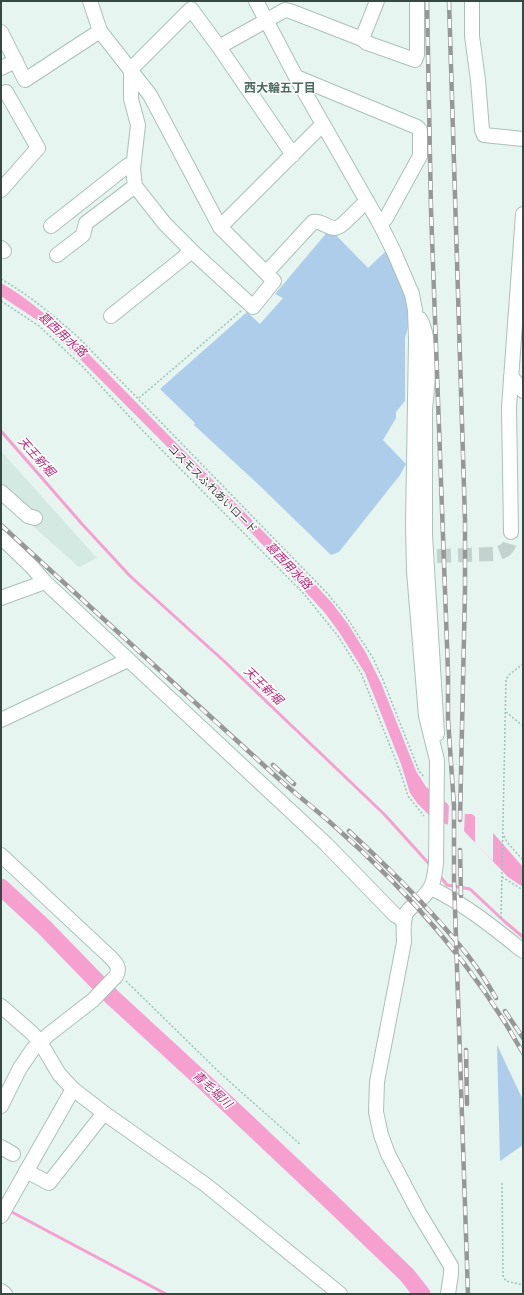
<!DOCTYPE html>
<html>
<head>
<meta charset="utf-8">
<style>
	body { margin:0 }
	#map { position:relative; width:524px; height:1295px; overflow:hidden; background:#e7f5f1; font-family:"Noto Sans",sans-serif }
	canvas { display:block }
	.frame { position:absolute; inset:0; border:2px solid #354842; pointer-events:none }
</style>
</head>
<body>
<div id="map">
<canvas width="524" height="1295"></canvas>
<div class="frame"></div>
</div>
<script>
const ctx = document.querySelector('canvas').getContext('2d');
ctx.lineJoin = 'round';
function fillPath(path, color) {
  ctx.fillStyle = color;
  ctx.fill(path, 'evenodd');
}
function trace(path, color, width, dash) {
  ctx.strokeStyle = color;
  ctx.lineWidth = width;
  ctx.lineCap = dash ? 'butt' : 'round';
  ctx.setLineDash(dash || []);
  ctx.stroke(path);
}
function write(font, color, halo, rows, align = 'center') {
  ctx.font = font + ' "Noto Sans","Noto Sans JP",sans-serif';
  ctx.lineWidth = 3;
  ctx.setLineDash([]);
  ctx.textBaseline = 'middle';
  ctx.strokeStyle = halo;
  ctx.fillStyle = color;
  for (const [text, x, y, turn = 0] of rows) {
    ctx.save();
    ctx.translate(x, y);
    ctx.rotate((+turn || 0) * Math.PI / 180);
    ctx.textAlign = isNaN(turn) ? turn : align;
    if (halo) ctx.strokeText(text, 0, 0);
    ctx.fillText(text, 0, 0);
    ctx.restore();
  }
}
fillPath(new Path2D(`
	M 1,451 L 97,558 L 79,567 L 1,498 Z`), '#d5e9e3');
fillPath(new Path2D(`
	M 329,230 L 333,232 L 368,268 L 387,250 L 408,297 L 409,323 L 405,338 L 405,401 L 396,412 L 396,418 L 383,440 L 406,464 L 400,475 L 339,552 L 331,555 L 259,485 L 194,425 L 195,423 L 160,389 L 247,312 L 260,324 L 283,298 L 275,294 Z
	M 497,1045 L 523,1100 L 523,1145 L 500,1161 Z`), '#adcdeb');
fillPath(new Path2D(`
	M 1,283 C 26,297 47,316 69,334 L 310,579 L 332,603 L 348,624 L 366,653 L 381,683 L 416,771 L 426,787 L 448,804 L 449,807 L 466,814 L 472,814 L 495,835 L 523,867 L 523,887 L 508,877 L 461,828 L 442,823 L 429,815 L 417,803 L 410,793 L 401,764 L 365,673 L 339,632 L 325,613 L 238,518 L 66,345 L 40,322 L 1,296 Z`), '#f5a0cf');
fillPath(new Path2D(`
	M 449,804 L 465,811 L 464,833 L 460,830 L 448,826 Z
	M 475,815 L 493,831 L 493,861 L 475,843 Z`), '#e7f5f1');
trace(new Path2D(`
	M 1,431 L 82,524 L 130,576 L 225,662 L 384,814 L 431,866
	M 439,875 L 447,885 L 470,889 L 504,921 L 523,937
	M 8,1210 L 166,1294`), '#f5a0cf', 3);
trace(new Path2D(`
	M 1,887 L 44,927 L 112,997 L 201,1079 L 326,1197 L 407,1275 L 422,1294`), '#f5a0cf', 17);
trace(new Path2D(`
	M 437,556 L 496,554 C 510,550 510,545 511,532`), '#c3d2ce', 14, [14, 7]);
const minor = new Path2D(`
	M 90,1 L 100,31 L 150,95 L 220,227 L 274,281 L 253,307 L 195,254 L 165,224 L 135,186 L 133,169 L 138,125 L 131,99 L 131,69 L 191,9 L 219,47 L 293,155
	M 256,1 L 296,77 L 380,224 L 394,252 L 412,294 L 415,310 L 416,340 L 413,526 L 414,571 L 426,716 L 437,760 L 436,863 C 434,882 433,888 419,901 C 415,904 410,908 407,912 C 402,920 404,933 404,942 L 377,1082 L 376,1112 L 381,1135 L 388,1154 L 419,1213 L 451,1266 L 451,1274 L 448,1294
	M 472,1 L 472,36 L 478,80 L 482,130 L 484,135 L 523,139
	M 1,32 L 25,80 L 100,31
	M 362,39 L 367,43 L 415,60 L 417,55 L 417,1
	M 219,47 L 285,10 L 290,11 L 362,39 L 377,1
	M 1,68 L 16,61
	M 296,77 L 417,127 L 420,130 L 420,156 L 386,218 L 380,224
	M 1,190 L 38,148 L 6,92
	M 51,226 L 127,166 L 133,163
	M 220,227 L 323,124
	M 1,248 L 4,251
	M 57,255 L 83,235 L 86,223 L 135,186
	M 266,273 L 313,222 C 321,220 327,228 335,228 C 342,228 360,206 367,201
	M 111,316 L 192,251
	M 420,319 C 432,340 428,384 425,409 L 425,535 L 437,734
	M 511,376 L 523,391
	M 1,492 L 28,516 L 35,518
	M 511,532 L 509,407 L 523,214
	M 1,537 L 32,567 L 45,582
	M 1,598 L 45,582 L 326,844 L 395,915 L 404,921
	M 1,720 L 128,660
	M 1,855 L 109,956 C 115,962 121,967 116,976 L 93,1000 L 48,1035 L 33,1049 L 20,1068 L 1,1106
	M 431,888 C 465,904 494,928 523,951
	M 1,1006 L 32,1033 L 40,1042 L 59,1074 L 73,1089 L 104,1113 L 206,1185 L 340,1294
	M 1,1147 L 13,1154
	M 26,1171 L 49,1183 L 104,1113
	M 1,1216 L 73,1089
	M 1,1291 L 5,1294`);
trace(minor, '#a9c1b9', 16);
trace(new Path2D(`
	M 1,279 C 29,295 53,315 78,337 L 327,593 L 345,615 L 373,658 L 383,680 L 419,771 L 424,777
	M 1,301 L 39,326 L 82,366 L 142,430 L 304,594 L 338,636 L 361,673 L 400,771 L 408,796 L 424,816
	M 139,398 L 241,311
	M 506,712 L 523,726
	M 504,836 L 507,842 L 523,860
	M 502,877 L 523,890
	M 501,918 L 506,679 L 510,674 L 523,664
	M 126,981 L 221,1074 L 301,1145
	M 502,1183 L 503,1276 L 506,1281 L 523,1285`), '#99c3b6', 1.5, [2, 2]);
trace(minor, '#fff', 14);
const rail = new Path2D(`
	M 427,1 L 431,210 L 448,672 L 448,719 L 454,806 L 454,879 L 468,1294
	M 449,1 L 465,520 L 465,590 L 460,820
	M 1,525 C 94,610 187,696 280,780 C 297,795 315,809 332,824 C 407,890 474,965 523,1053
	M 273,765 L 294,784
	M 349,831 C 391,870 433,911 469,957 C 479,970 488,984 496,998
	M 460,850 L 461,896
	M 505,1011 L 523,1038
	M 466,1050 L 467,1104`);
trace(rail, '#979797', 4.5);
trace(rail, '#fff', 3, [9]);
write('11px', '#354842', '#fff', [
	["コスモスふれあいロード",212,489,45]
]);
write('bold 12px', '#4c6c60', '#fff', [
	["西大輪五丁目",280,89]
]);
write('italic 12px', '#bb2778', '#fff', [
	["葛西用水路",62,335,42],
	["天王新堀",36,457,48],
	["葛西用水路",288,566,46],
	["天王新堀",263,686,44],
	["青毛堀川",212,1090,43]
]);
</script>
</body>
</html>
